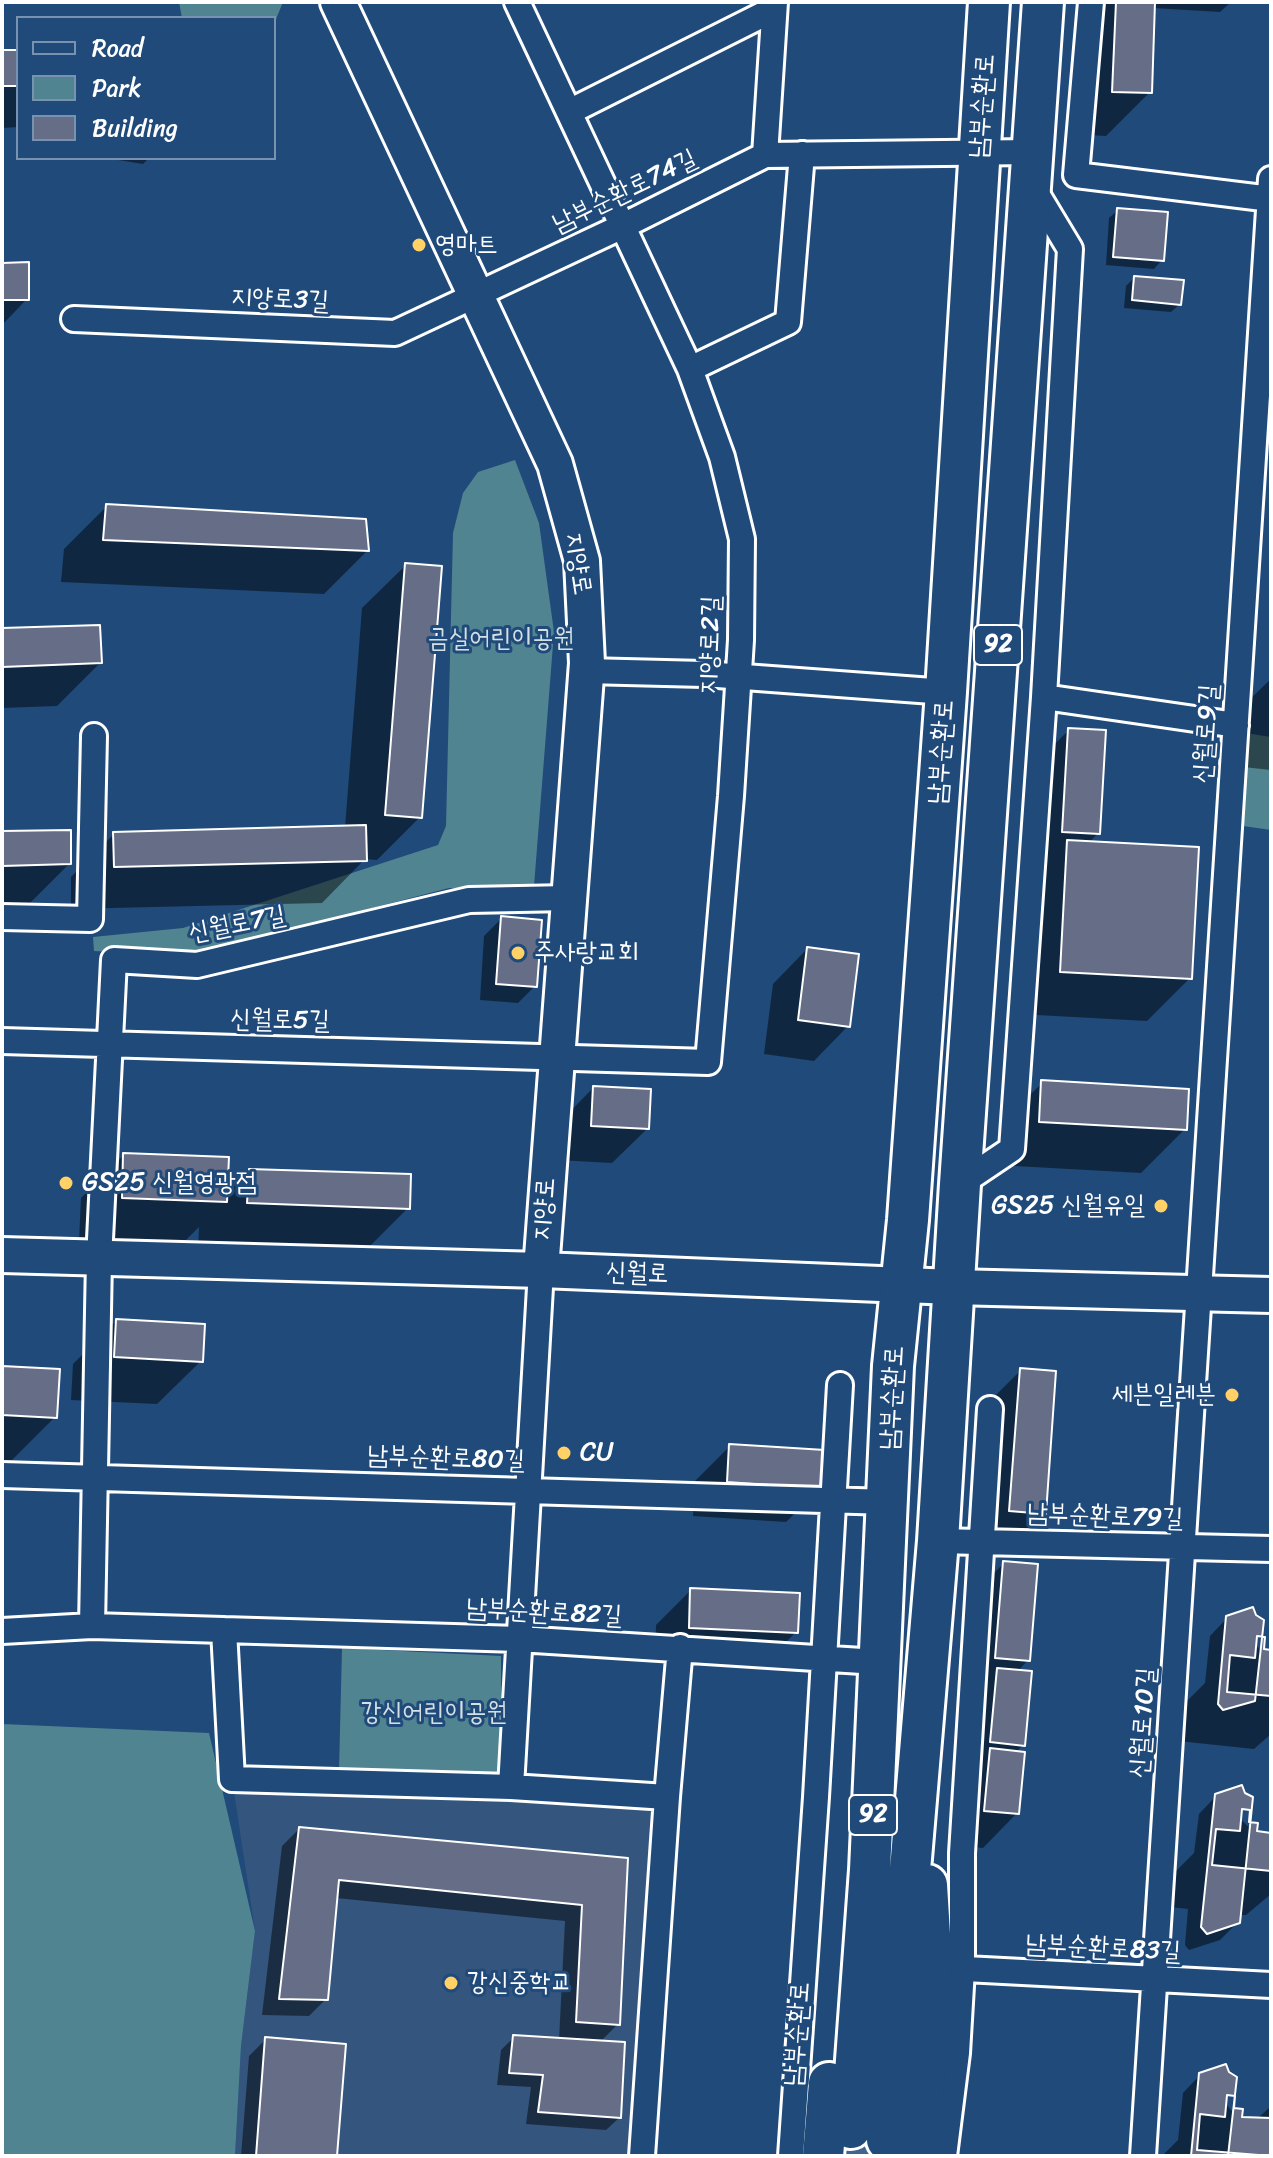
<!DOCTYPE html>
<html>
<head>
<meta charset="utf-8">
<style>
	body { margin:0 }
	#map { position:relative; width:1273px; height:2158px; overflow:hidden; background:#1f4a7a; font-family:Sriracha,sans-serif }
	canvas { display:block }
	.frame { position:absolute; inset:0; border:4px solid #fff; pointer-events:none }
	.legend { position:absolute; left:16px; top:16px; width:260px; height:144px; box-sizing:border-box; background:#1f4a7a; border:2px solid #7992af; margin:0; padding:10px 14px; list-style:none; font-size:24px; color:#fff }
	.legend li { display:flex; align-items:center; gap:16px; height:40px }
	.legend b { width:40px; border:2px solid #7992af }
</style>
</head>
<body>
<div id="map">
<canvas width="1273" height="2158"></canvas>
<div class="frame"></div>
<ul class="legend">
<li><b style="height:10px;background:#1f4a7a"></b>Road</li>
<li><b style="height:22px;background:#518491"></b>Park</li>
<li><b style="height:22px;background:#656e86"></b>Building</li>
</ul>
</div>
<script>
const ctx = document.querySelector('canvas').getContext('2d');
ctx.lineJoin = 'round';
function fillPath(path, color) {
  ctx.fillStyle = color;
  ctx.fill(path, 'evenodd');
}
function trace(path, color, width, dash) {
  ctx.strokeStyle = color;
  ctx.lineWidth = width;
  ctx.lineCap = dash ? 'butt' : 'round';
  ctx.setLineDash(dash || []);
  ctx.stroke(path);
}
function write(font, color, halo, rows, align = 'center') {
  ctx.font = font + ' Sriracha,"Poor Story",sans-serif';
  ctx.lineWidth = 6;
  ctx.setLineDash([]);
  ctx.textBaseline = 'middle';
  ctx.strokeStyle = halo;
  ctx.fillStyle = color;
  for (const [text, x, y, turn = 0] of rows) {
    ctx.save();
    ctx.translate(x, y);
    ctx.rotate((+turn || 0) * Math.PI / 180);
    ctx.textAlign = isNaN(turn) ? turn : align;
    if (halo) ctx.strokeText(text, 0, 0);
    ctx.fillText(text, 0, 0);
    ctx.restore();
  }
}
fillPath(new Path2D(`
	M 232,1779 L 667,1797 L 642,2156 L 235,2156 L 241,2046 L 255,1931 Z`), '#34557e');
fillPath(new Path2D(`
	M 179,2 L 283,2 L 274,24 L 274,18 L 182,18 Z
	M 515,460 L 539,523 L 554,632 L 534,886 L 521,892 L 449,888 L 188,956 L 94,951 L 93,937 L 183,928 L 438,845 L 446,826 L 453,533 L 463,493 L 478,472 Z
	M 1239,732 L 1271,737 L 1271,830 L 1229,824 Z
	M 342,1648 L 501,1656 L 501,1775 L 339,1771 Z
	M 2,1724 L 209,1733 L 255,1931 L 241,2046 L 235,2156 L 2,2156 Z`), '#518491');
fillPath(new Path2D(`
	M 1076,2 L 1231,2 L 1220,12 L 1153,8 L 1150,92 L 1106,136 L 1070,134 Z
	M 2,52 L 18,52 L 18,127 L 2,128 Z
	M 106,158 L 149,158 L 143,164 Z
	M 1118,210 L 1162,260 L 1154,269 L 1106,265 L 1109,218 Z
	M 2,265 L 27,299 L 2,325 Z
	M 1134,278 L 1180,304 L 1171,312 L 1124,308 L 1126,286 Z
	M 107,506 L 367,551 L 324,594 L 61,582 L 64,549 Z
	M 406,565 L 420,817 L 377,860 L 365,859 L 322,903 L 71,909 L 71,877 L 114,834 L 345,828 L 362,608 Z
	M 2,630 L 100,663 L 57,706 L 2,708 Z
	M 1271,679 L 1271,770 L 1243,767 L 1250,699 Z
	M 1069,730 L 1098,833 L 1088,844 L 1190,978 L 1147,1021 L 1018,1014 L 1020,874 L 1025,773 Z
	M 2,833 L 69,864 L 26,907 L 2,907 Z
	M 502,918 L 535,986 L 518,1003 L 480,1000 L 484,936 Z
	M 807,949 L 848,1026 L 814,1061 L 764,1054 L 773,984 Z
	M 1042,1083 L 1185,1129 L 1141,1173 L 997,1165 L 999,1126 Z
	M 593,1088 L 647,1129 L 612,1163 L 557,1160 L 559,1123 Z
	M 124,1155 L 225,1195 L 249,1171 L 408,1208 L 358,1258 L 198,1253 L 199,1227 L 182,1244 L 79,1240 L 81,1198 Z
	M 116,1321 L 201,1361 L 157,1404 L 71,1400 L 73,1364 Z
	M 2,1368 L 55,1417 L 12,1460 L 2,1460 Z
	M 1021,1370 L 1044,1513 L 1009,1548 L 976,1545 L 986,1405 Z
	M 730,1446 L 821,1488 L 786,1522 L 693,1516 L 695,1481 Z
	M 1004,1563 L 1028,1660 L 1017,1672 L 1023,1745 L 1015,1753 L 1017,1813 L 983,1848 L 950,1845 L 969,1598 Z
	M 691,1590 L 796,1632 L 761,1667 L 655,1662 L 656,1625 Z
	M 1227,1618 L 1271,1660 L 1271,1734 L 1254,1749 L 1178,1741 L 1181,1707 L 1205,1683 L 1210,1636 Z
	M 1216,1796 L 1255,1833 L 1271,1835 L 1271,1894 L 1246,1915 L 1239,1915 L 1238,1922 L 1220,1940 L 1189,1950 L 1185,1945 L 1188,1909 L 1170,1907 L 1173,1874 L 1194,1853 L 1199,1814 Z
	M 299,1829 L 625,1859 L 618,2024 L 600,2042 L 619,2118 L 606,2130 L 526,2124 L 531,2087 L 497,2085 L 501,2050 L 514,2037 L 559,2040 L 565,1921 L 336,1898 L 326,1999 L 309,2016 L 262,2015 L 282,1846 Z
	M 266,2039 L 335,2156 L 241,2156 L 249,2056 Z
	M 1200,2075 L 1239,2119 L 1256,2120 L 1271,2106 L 1271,2156 L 1162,2156 L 1178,2140 L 1183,2093 Z`), '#0007');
const building = new Path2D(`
	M 1116,2 L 1155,2 L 1152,93 L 1112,92 Z
	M 2,50 L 18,50 L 18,86 L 2,86 Z
	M 1117,208 L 1168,212 L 1164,261 L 1113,257 Z
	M 29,262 L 29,300 L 2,300 L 2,263 Z
	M 1134,276 L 1184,280 L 1181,305 L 1132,300 Z
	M 106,504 L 366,519 L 369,551 L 103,540 Z
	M 405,563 L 442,566 L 422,818 L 385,815 Z
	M 100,625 L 102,663 L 2,667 L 2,628 Z
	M 1068,728 L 1106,730 L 1100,834 L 1062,832 Z
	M 366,825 L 367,861 L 114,867 L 113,832 Z
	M 71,830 L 71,864 L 2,866 L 2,831 Z
	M 1067,840 L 1199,847 L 1192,979 L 1060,972 Z
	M 501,916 L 542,920 L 537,987 L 496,984 Z
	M 807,947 L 859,954 L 850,1027 L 798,1020 Z
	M 1041,1080 L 1189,1089 L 1187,1130 L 1039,1122 Z
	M 593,1086 L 651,1089 L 649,1129 L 591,1126 Z
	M 123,1153 L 229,1157 L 227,1202 L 122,1198 Z
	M 249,1169 L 411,1174 L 410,1209 L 247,1203 Z
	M 116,1319 L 205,1324 L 203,1362 L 114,1357 Z
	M 2,1366 L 60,1369 L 57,1418 L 2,1415 Z
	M 1020,1368 L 1056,1371 L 1046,1514 L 1009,1511 Z
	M 729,1444 L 825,1450 L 823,1489 L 727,1482 Z
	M 1003,1561 L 1038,1564 L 1030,1661 L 995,1658 Z
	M 690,1588 L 800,1593 L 798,1633 L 689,1628 Z
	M 1253,1607 L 1256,1615 L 1264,1620 L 1255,1701 L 1223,1710 L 1218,1704 L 1226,1616 Z
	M 1257,1636 L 1265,1637 L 1264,1649 L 1271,1650 L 1271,1696 L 1227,1692 L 1230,1655 L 1255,1658 Z
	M 997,1668 L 1032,1671 L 1025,1746 L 990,1742 Z
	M 990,1748 L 1025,1752 L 1019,1814 L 984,1811 Z
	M 1242,1785 L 1245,1793 L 1253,1797 L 1240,1923 L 1207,1934 L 1201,1927 L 1215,1794 Z
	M 1242,1809 L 1250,1810 L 1249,1822 L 1258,1823 L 1257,1831 L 1271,1833 L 1271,1871 L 1212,1865 L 1216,1829 L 1240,1831 Z
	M 299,1827 L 628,1858 L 620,2025 L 576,2022 L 582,1905 L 339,1880 L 328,2000 L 279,1999 Z
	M 513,2035 L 625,2042 L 621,2118 L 538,2112 L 543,2075 L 509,2073 Z
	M 265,2037 L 346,2044 L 337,2156 L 256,2156 Z
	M 1226,2064 L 1229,2072 L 1237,2077 L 1228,2156 L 1191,2156 L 1199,2073 Z
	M 1227,2095 L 1235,2096 L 1234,2108 L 1243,2109 L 1242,2117 L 1271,2118 L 1271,2156 L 1197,2150 L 1200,2114 L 1225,2117 Z`);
fillPath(building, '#656e86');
trace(building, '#fff', 2);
trace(new Path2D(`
	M 849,2156 L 851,2128`), '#41658e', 40, [40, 20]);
const street = new Path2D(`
	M 1091,2 L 1076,175 L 1271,199
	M 569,112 L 774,9
	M 765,155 L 775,2
	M 74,319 L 395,333 L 623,226 L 765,155 L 1033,152
	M 690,369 L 788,322 L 802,154
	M 586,671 L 704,674 L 946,692
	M 1044,697 L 1236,725
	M 2,917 L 90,919 L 94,736
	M 2,1041 L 708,1062 L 731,796 L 741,640 L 742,539 L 722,457 L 690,369 L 517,2
	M 960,1184 L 1012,1149 L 1044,697 L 1070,249 L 1032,186
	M 2,1475 L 889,1502
	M 938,1541 L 1271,1549
	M 92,1626 L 99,1259 L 114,960 L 197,965 L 469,900 L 569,898
	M 224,1630 L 232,1779 L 511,1787 L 667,1797
	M 2,1631 L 92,1626 L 519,1639 L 862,1661
	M 511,1787 L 541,1270
	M 946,1968 L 1271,1985
	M 642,2156 L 667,1797 L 680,1647
	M 791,2156 L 816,1797 L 840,1385
	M 944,2156 L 957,2053 L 962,1969 L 962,1853 L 990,1409
	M 1143,2156 L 1271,179`);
const secondary = new Path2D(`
	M 338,2 L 555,464 L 582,561 L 587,663 L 541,1270
	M 2,1255 L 541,1270 L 953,1287 L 1271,1295`);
const primary = new Path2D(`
	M 851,2128 L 870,1870 L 893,1366 L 908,1220 L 946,692 L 989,2
	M 887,2140 L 938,1541 L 960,1184 L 1043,2
	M 823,2156 L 829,2083
	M 919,2156 L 932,1967 L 927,1885`);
trace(street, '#fff', 30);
trace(secondary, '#fff', 40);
trace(primary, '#fff', 46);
trace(street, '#1f4a7a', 24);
trace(secondary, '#1f4a7a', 34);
trace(primary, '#1f4a7a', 40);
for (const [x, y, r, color] of [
	[419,245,8,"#ffd166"],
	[518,953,8,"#ffd166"],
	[66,1183,8,"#ffd166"],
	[1161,1206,8,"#ffd166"],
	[1232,1395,8,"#ffd166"],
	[564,1453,8,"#ffd166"],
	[451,1983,8,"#ffd166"]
]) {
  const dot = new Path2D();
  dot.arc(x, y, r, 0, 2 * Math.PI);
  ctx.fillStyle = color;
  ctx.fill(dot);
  trace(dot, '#1f4a7a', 3);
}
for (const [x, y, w] of [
	[998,645,48],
	[873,1815,48]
]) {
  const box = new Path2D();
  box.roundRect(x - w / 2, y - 20, w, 40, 6);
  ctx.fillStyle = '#1f4a7a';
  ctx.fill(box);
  trace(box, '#fff', 2);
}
write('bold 24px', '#fff', null, [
	["92",998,645],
	["92",873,1815]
]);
write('26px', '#fff', '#1f4a7a', [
	["남부순환로",983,106,-86],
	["남부순환로74길",625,192,-26],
	["지양로3길",280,300,3],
	["지양로",577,564,81],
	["지양로2길",711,645,-88],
	["신월로9길",1207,734,-86],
	["남부순환로",942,752,-86],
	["신월로7길",237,925,-11],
	["신월로5길",280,1021,1],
	["지양로",545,1209,-86],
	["신월로",637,1274,2],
	["남부순환로",893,1398,-87],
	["남부순환로80길",446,1459,2],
	["남부순환로79길",1105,1517,2],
	["남부순환로82길",544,1613,3],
	["신월로10길",1144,1723,-86],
	["남부순환로83길",1103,1949,3],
	["남부순환로",798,2034,-86]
]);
write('26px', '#fff', '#1f4a7a', [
	["영마트",435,245],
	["주사랑교회",534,953],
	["GS25 신월영광점",82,1183],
	["GS25 신월유일",1145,1206,"right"],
	["세븐일레븐",1216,1395,"right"],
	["CU",580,1453],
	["강신중학교",467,1983]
], 'left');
write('26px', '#d4e0e4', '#1f4a7a', [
	["금실어린이공원",501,639],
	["강신어린이공원",434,1713]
]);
</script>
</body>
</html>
